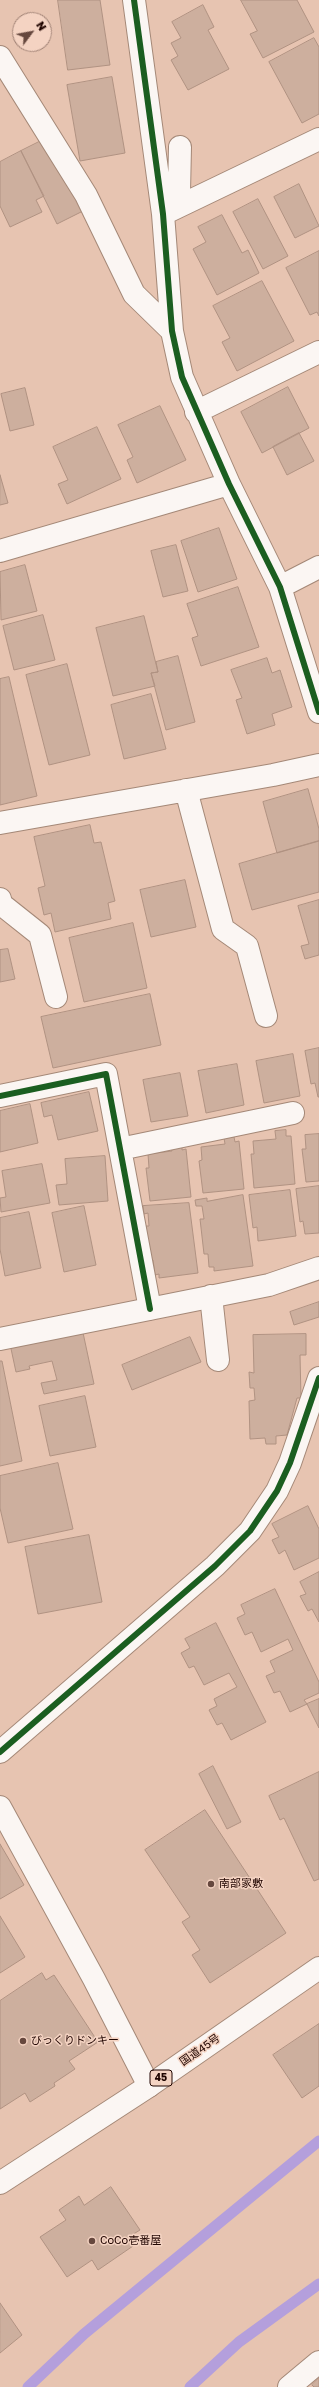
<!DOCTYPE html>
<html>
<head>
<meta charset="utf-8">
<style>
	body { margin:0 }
	#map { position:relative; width:319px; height:2387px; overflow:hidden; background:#e7c4b1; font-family:"Golos Text",sans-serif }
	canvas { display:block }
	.north { position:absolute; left:12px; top:12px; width:40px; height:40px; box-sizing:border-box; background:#f4d3c2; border:1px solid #9f8174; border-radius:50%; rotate:58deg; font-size:11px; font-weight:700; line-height:16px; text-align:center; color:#200500 }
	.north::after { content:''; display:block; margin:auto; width:14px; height:18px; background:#66483e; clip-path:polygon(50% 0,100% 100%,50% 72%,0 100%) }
</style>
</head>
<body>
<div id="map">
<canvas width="319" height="2387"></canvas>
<div class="north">N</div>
</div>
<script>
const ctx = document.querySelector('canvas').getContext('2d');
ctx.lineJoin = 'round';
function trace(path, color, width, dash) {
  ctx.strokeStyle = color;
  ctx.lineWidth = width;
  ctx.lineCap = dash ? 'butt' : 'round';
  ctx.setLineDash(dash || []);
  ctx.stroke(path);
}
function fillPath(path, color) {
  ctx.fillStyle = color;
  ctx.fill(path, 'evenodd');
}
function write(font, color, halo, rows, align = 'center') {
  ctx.font = font + ' "Golos Text","Noto Sans JP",sans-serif';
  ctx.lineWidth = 3;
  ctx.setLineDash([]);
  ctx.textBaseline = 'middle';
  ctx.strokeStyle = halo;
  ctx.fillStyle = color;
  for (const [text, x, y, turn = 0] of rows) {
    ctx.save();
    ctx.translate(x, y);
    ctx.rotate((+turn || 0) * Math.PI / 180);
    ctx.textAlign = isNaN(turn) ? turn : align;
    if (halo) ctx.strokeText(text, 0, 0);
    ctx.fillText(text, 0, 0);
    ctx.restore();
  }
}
trace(new Path2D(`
	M 28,2387 L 84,2334 L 319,2141
	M 190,2387 L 239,2342 L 319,2284`), '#b49fdc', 11);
const building = new Path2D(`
	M 58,0 L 100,0 L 110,65 L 68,70 Z
	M 241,0 L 297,0 L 314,32 L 263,58 L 250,34 L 257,31 Z
	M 203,5 L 214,27 L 208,30 L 229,69 L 188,90 L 171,60 L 178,56 L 171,43 L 181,38 L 172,22 Z
	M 314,38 L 319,47 L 319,114 L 302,123 L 269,62 Z
	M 112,77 L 125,153 L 80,161 L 67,85 Z
	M 47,138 L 87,209 L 57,224 L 21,151 Z
	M 21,151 L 44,196 L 36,200 L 42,212 L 10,227 L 0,206 L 0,162 Z
	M 299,184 L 319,226 L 295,238 L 274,197 Z
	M 258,199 L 288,256 L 263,269 L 233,212 Z
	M 222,215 L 242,253 L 248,250 L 259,273 L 217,295 L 193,249 L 206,242 L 198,227 Z
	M 319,251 L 319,316 L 317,312 L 310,315 L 286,268 Z
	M 262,281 L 294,341 L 237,371 L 222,342 L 230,338 L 213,306 Z
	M 288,387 L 309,428 L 262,453 L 241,412 Z
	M 25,388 L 34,425 L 10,431 L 1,394 Z
	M 160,406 L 186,460 L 137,483 L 127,460 L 133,457 L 118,425 Z
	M 97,427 L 121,479 L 67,504 L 58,484 L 68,480 L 53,447 Z
	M 299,433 L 314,461 L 287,475 L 273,447 Z
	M 0,475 L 8,503 L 0,505 Z
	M 219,528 L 237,579 L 198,592 L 181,541 Z
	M 176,545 L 188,591 L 163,597 L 151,551 Z
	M 25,565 L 37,611 L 1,620 L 0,572 Z
	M 238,587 L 259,647 L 201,666 L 192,638 L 198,636 L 187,604 Z
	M 43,615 L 55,660 L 14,670 L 3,626 Z
	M 144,616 L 158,672 L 151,673 L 155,686 L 113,696 L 96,628 Z
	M 178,656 L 195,722 L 166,730 L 151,673 L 158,672 L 156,662 Z
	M 267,658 L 272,673 L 280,670 L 292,707 L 272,714 L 275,725 L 247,734 L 236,700 L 242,698 L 231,670 Z
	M 67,664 L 90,755 L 49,765 L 26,675 Z
	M 9,677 L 37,796 L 0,805 L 0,679 Z
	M 151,694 L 166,749 L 124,759 L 111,705 Z
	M 308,789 L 319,829 L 319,841 L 277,853 L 263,802 Z
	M 90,825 L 94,843 L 101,842 L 115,901 L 108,903 L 111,919 L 55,932 L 51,913 L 44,915 L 38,888 L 45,886 L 34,837 Z
	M 319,841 L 319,892 L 252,910 L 239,864 Z
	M 185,880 L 196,927 L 151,937 L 140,890 Z
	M 319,900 L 319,955 L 305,959 L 301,946 L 309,944 L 298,906 Z
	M 133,923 L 147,988 L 84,1002 L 69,938 Z
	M 8,949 L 15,979 L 0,982 L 0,950 Z
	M 150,994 L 161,1045 L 53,1068 L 41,1017 Z
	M 319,1048 L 319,1097 L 318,1097 L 315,1083 L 311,1084 L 305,1051 Z
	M 293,1054 L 300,1096 L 264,1103 L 256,1061 Z
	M 237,1064 L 244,1105 L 206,1113 L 198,1071 Z
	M 180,1073 L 188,1116 L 151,1122 L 143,1080 Z
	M 89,1092 L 98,1131 L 58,1140 L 52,1115 L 44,1117 L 41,1103 Z
	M 30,1104 L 38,1143 L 0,1152 L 0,1111 Z
	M 286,1130 L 286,1136 L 291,1136 L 295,1184 L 254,1188 L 251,1154 L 254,1154 L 253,1141 L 276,1139 L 275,1131 Z
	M 319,1134 L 319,1181 L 306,1182 L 302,1149 L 306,1149 L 305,1135 Z
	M 234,1137 L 235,1142 L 239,1141 L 244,1189 L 203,1193 L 199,1161 L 202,1160 L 201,1147 L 225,1144 L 224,1138 Z
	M 182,1146 L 182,1150 L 186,1149 L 191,1197 L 150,1201 L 146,1168 L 149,1168 L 148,1154 L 172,1151 L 171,1147 Z
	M 105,1156 L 108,1201 L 59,1205 L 56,1185 L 67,1184 L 65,1159 Z
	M 42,1164 L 50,1203 L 1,1212 L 0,1198 L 6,1197 L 2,1171 Z
	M 319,1186 L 319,1233 L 305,1234 L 303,1221 L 300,1222 L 296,1189 Z
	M 290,1190 L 296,1236 L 258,1241 L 257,1227 L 253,1228 L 249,1195 Z
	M 243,1195 L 253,1266 L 214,1271 L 214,1267 L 209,1267 L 208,1254 L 204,1254 L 200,1219 L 204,1219 L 202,1206 L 196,1206 L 195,1200 L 207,1198 L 207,1201 Z
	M 189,1203 L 198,1273 L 159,1278 L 159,1274 L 155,1275 L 153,1260 L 150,1261 L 145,1226 L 149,1226 L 148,1213 L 144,1214 L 143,1206 Z
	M 84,1206 L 96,1265 L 64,1272 L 52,1213 Z
	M 29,1212 L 41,1268 L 5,1276 L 0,1249 L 0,1218 Z
	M 319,1302 L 319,1317 L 294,1325 L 290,1312 Z
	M 82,1328 L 94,1384 L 44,1394 L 41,1383 L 57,1380 L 52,1361 L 29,1366 L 30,1369 L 16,1372 L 10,1344 Z
	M 306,1334 L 306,1355 L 300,1355 L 301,1398 L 297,1398 L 287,1435 L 276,1436 L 276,1444 L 266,1444 L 265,1438 L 250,1439 L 249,1401 L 255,1400 L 254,1388 L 250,1388 L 249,1372 L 254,1373 L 253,1335 Z
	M 190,1337 L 201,1362 L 132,1390 L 122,1365 Z
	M 0,1361 L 2,1361 L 22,1461 L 0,1466 Z
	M 85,1396 L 96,1447 L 50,1456 L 39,1406 Z
	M 58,1463 L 73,1529 L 8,1543 L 0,1508 L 0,1476 Z
	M 308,1506 L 319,1529 L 319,1558 L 294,1570 L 285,1550 L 279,1554 L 272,1540 L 279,1537 L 272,1524 Z
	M 89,1535 L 102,1602 L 38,1614 L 25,1547 Z
	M 319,1572 L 319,1622 L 312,1609 L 308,1611 L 300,1596 L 306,1594 L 300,1582 Z
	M 275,1589 L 319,1682 L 319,1693 L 304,1700 L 307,1704 L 290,1712 L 280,1691 L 274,1693 L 266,1676 L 275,1672 L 270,1661 L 293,1650 L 288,1639 L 261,1652 L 252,1632 L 245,1635 L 237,1618 L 245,1614 L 241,1605 Z
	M 216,1623 L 266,1722 L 231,1740 L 222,1723 L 217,1725 L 209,1710 L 217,1706 L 214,1699 L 237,1687 L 229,1673 L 204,1685 L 194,1666 L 189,1668 L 181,1653 L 190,1648 L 185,1639 Z
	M 319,1699 L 319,1728 L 307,1704 Z
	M 213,1766 L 241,1822 L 227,1829 L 199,1774 Z
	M 319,1772 L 319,1879 L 314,1881 L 284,1818 L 280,1820 L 269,1796 Z
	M 205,1810 L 286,1933 L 210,1983 L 192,1955 L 200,1950 L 182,1922 L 190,1917 L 145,1850 Z
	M 0,1844 L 24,1885 L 0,1899 Z
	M 0,1916 L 25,1957 L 0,1973 Z
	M 42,1973 L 46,1980 L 54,1975 L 98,2042 L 69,2061 L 75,2069 L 54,2083 L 55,2086 L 30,2102 L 25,2093 L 0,2109 L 0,2001 Z
	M 319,2024 L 319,2086 L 302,2098 L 273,2055 Z
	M 111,2187 L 140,2230 L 127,2238 L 133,2246 L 98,2270 L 92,2260 L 67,2277 L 40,2237 L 66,2220 L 59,2210 L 79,2196 L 84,2205 Z
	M 0,2303 L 22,2335 L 0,2353 Z
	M 319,2378 L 319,2387 L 314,2387 L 312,2385 Z`);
fillPath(building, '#cdaf9e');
trace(building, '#b09282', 1);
const minor = new Path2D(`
	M 134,0 L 163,214 L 172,331 L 182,377 L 229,484 L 280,587 L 319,712
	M 0,57 L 86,195 L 134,294 L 172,331
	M 163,214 L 319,139
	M 163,214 L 179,192 L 180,147
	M 196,412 L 319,352
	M 0,551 L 229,484
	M 280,587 L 319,567
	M 186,790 L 223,929 L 247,946 L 266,1016
	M 0,823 L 273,775 L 319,765
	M 0,899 L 1,904 L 40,935 L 56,997
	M 0,1096 L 106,1074 L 150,1309
	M 120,1149 L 293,1113
	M 211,1296 L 218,1360
	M 0,1339 L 269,1285 L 319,1268
	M 0,1752 L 215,1566 L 250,1531 L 277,1491 L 290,1463 L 319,1378
	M 0,1807 L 94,1979 L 149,2086
	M 289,2387 L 319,2362`);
const highway = new Path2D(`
	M 0,2183 L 149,2086 L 319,1968`);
trace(minor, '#a48877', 24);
trace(highway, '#a48877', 24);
trace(minor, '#fbf6f3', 22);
trace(highway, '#fbf6f3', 22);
trace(new Path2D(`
	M 134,0 L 163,214 L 172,331 L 182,377 L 229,484 L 280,587 L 319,712
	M 0,1096 L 106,1074 L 150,1309
	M 0,1752 L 215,1566 L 250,1531 L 277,1491 L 290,1463 L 319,1378`), '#1b5e20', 6);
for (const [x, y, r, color] of [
	[211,1884,4,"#66483e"],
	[23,2041,4,"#66483e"],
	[92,2241,4,"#66483e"]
]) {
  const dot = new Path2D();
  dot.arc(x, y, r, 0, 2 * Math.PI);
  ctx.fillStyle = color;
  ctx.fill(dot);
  trace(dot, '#f4d3c2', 1.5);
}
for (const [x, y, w] of [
	[161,2078,22]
]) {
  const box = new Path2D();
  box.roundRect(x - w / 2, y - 8, w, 16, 3);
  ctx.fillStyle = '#f4d3c2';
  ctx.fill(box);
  trace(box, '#200500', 1);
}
write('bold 10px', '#200500', null, [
	["45",161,2078]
]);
write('11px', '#200500', '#f4d3c2', [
	["南部家敷",219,1884],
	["びっくりドンキー",31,2041],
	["CoCo壱番屋",100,2241]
], 'left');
write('11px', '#200500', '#f4d3c2', [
	["国道45号",200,2050,-35]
]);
</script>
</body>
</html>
